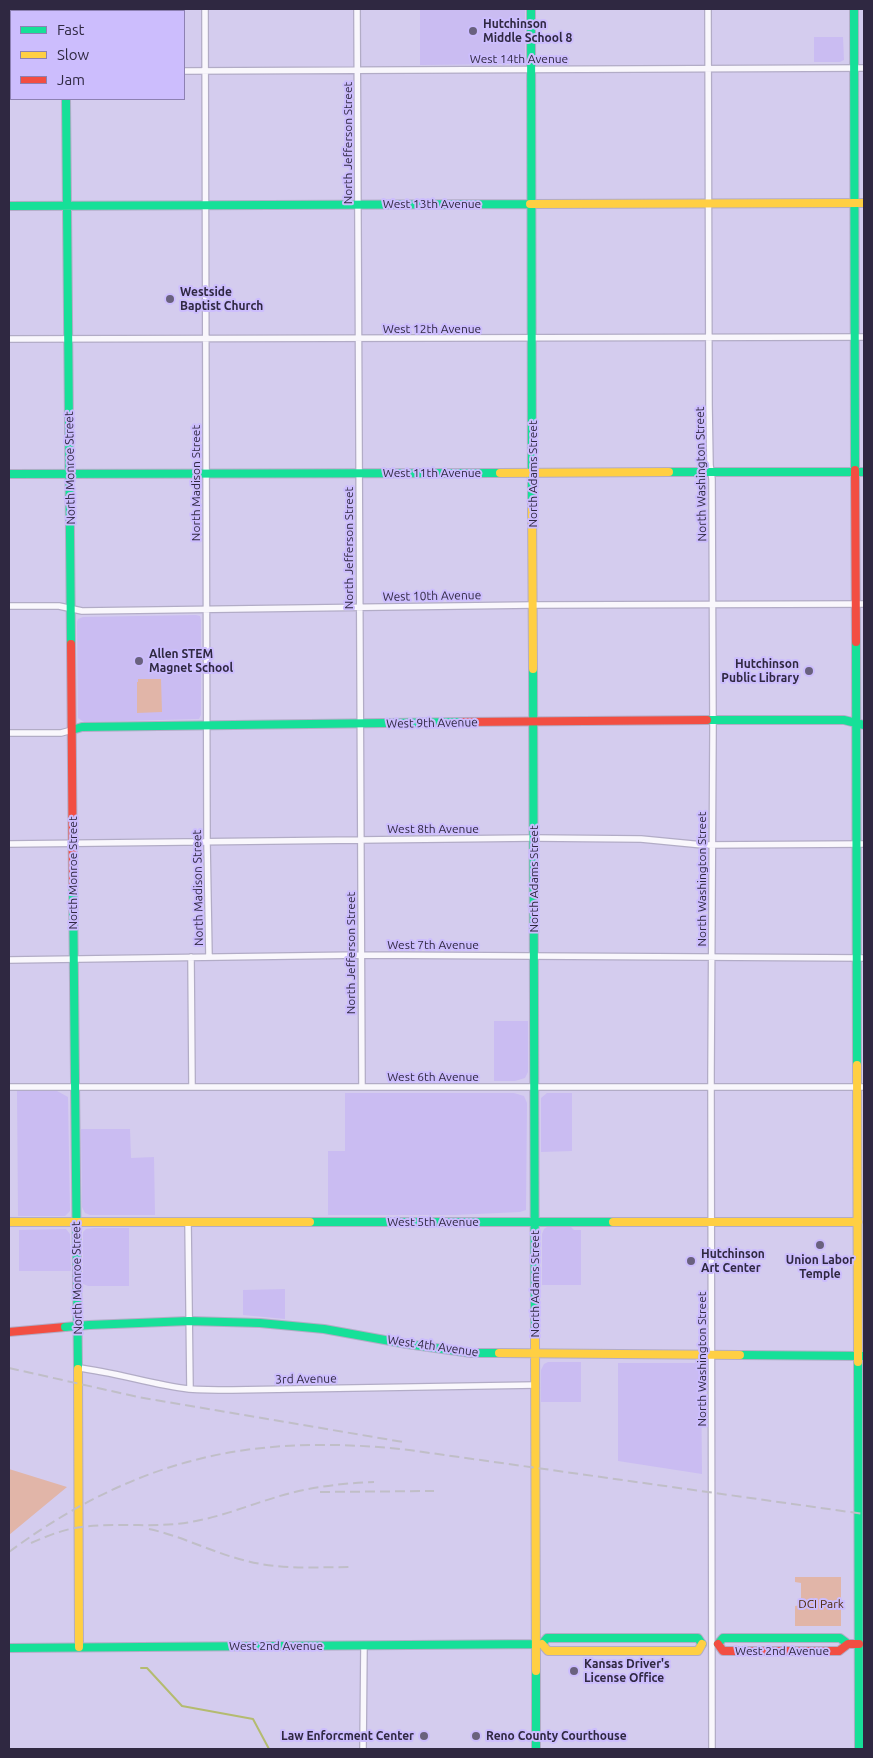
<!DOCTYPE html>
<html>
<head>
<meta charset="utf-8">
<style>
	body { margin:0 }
	#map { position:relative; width:873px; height:1758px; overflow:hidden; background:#d4ccee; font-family:Ubuntu,sans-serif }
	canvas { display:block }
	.frame { position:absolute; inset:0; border:10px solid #2f2841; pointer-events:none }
	.legend { position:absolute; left:10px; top:10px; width:175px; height:90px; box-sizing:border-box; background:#ccbdfd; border:1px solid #8d81b2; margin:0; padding:6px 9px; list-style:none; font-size:15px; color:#2f2841 }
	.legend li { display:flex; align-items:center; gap:10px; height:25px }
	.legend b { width:25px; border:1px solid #8d81b2 }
</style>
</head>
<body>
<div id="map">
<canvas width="873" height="1758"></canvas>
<div class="frame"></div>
<ul class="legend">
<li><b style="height:6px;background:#16e098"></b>Fast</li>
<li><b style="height:6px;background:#ffcf43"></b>Slow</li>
<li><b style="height:6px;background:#f24e42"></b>Jam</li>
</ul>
</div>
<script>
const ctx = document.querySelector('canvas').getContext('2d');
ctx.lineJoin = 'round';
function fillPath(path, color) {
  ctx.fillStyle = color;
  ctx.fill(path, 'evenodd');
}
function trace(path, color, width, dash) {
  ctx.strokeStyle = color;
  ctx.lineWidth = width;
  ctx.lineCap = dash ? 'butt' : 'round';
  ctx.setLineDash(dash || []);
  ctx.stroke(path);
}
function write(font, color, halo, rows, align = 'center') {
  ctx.font = font + ' Ubuntu,sans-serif';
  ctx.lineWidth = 4;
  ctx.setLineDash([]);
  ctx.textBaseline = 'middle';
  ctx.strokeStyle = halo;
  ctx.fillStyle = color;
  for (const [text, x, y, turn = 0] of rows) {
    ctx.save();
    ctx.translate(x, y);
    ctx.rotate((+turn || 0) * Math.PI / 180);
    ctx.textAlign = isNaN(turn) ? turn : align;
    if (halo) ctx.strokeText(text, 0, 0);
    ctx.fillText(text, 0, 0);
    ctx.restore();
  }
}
fillPath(new Path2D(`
	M 420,9 L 525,9 L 525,60 L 523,63 L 518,64 L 420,65 Z
	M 814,37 L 843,37 L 844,60 L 840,62 L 814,62 Z
	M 196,615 L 200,616 L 201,620 L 201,715 L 199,719 L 84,722 L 78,718 L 77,622 L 78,619 L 83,617 Z
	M 494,1021 L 528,1021 L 528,1072 L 525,1078 L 515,1081 L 494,1081 Z
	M 17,1091 L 57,1091 L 68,1097 L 70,1211 L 65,1216 L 18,1216 Z
	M 345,1093 L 514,1093 L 524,1096 L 527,1103 L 526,1210 L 520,1212 L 454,1215 L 328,1215 L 328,1151 L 345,1151 Z
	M 547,1093 L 572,1093 L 572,1151 L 541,1152 L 541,1098 Z
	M 81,1129 L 130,1129 L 131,1158 L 154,1157 L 155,1215 L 90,1215 L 85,1213 L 82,1207 Z
	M 547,1227 L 571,1227 L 574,1230 L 581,1230 L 581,1285 L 542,1285 L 542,1234 L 544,1229 Z
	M 95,1228 L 129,1228 L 129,1286 L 88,1286 L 83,1284 L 83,1232 L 86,1229 Z
	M 66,1229 L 70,1234 L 71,1271 L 19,1271 L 19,1230 Z
	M 285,1289 L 285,1319 L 243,1315 L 243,1290 Z
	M 548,1362 L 581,1362 L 581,1402 L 541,1402 L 541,1370 L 544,1364 Z
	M 618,1363 L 697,1363 L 701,1367 L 702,1474 L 618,1461 Z`), '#cabcf2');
fillPath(new Path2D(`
	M 138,679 L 161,679 L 162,712 L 137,713 L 137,682 L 138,682 Z
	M 9,1469 L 67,1487 L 9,1535 Z
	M 795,1577 L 841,1577 L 841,1626 L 795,1626 L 795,1606 L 801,1605 L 801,1583 L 795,1582 Z`), '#e1b5a8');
trace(new Path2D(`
	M 141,1668 L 147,1668 L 182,1706 L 253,1719 L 269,1749`), '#b4bb6f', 2);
const street = new Path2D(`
	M 205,9 L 207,842 L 209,957
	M 357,9 L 362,1087
	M 708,9 L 709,405 L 710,465 L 712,479 L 713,730 L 711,1075 L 712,1749
	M 9,70 L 11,70
	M 184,71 L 864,68
	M 9,339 L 864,337
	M 9,606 L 59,606 L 82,611 L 533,605 L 864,604
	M 9,733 L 61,733 L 72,730
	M 9,844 L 534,838 L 641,839 L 703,845 L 864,844
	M 191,957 L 192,1086
	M 9,960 L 362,955 L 864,958
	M 9,1087 L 864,1087
	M 188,1221 L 190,1389
	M 78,1368 C 116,1372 152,1385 189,1389 C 204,1390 218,1390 232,1390 L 536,1385
	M 363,1749 L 364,1645`);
const fast = new Path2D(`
	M 531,9 L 532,502
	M 854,9 L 855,470
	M 66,99 L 71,644
	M 9,206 L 530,204
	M 669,472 L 864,472
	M 9,474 L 500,473
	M 856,642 L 857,1065
	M 533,669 L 535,1336
	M 707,720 L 844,720 L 864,725
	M 72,730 L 82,727 L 462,722
	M 73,887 L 78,1369
	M 310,1222 L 613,1222
	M 89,1325 L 189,1321 L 260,1323 L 324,1329 L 407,1344 L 471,1353 L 499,1353
	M 740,1355 L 864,1356
	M 858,1362 L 859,1749
	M 542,1644 L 547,1638 L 698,1638 L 702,1644
	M 718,1644 L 723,1638 L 840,1638 L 848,1644
	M 9,1648 L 542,1644
	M 536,1671 L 536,1749`);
const slow = new Path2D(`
	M 65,9 L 65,11
	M 530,204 L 864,203
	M 500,473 L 669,472
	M 532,502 L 533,669
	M 857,1065 L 858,1362
	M 9,1222 L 310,1222
	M 613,1222 L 858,1222
	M 535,1336 L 536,1671
	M 499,1353 L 740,1355
	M 78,1369 L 79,1647
	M 542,1644 L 548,1651 L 698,1651 L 702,1644`);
const jam = new Path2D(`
	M 855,470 L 856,642
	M 71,644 L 73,887
	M 462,722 L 707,720
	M 9,1332 L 65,1327
	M 718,1644 L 723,1651 L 839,1651 L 848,1644 L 859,1644`);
trace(street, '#b2acc6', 8);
trace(fast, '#b2acc6', 10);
trace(slow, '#b2acc6', 10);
trace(jam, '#b2acc6', 10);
trace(street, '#f9f7fc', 5.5);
trace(fast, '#16e098', 8);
trace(slow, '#ffcf43', 8);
trace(jam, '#f24e42', 8);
trace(new Path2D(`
	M 9,1368 L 138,1397 L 403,1442
	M 320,1492 L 434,1491
	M 149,1529 C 182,1536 213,1553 247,1561 C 281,1570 318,1567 353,1567
	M 31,1543 C 47,1536 64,1529 82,1527 C 119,1522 159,1529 196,1521 C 228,1515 259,1501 291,1493 C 319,1486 346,1483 374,1482
	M 9,1552 C 64,1511 128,1477 195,1460 C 263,1442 339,1442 409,1450 L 864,1514`), '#c0bec7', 2, [10, 5]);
const fastBridge = new Path2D(`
	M 65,1327 L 89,1325`);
trace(fastBridge, '#b2acc6', 10, []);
trace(fastBridge, '#16e098', 8);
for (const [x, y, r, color] of [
	[473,31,5,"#69617e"],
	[170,299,5,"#69617e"],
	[139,661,5,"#69617e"],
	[809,671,5,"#69617e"],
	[820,1245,5,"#69617e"],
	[691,1261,5,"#69617e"],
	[574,1671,5,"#69617e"],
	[424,1736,5,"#69617e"],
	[476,1736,5,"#69617e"]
]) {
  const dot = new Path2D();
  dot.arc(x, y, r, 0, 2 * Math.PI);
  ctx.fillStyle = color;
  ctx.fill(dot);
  trace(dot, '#ccbdfd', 2);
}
write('bold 12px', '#2f2841', '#ccbdfd', [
	["Hutchinson",483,24],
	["Middle School 8",483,38],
	["Westside",180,292],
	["Baptist Church",180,306],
	["Allen STEM",149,654],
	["Magnet School",149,668],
	["Hutchinson",799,664,"right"],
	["Public Library",799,678,"right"],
	["Hutchinson",701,1254],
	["Art Center",701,1268],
	["Union Labor",820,1260,"center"],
	["Temple",820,1274,"center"],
	["Kansas Driver's",584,1664],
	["License Office",584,1678],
	["Law Enforcment Center",414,1736,"right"],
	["Reno County Courthouse",486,1736]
], 'left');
write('12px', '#2f2841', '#ccbdfd', [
	["West 14th Avenue",519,59],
	["North Jefferson Street",348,143,-90],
	["West 13th Avenue",432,204],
	["West 12th Avenue",432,329],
	["North Monroe Street",70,468,-91],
	["West 11th Avenue",432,473],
	["North Adams Street",533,474,-90],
	["North Washington Street",701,474,-91],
	["North Madison Street",196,483,-90],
	["North Jefferson Street",349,548,-90],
	["West 10th Avenue",432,596,-1],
	["West 9th Avenue",432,723,-1],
	["West 8th Avenue",433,829],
	["North Monroe Street",73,873,-90],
	["North Adams Street",534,879,-90],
	["North Washington Street",702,879,-90],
	["North Madison Street",198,888,-91],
	["West 7th Avenue",433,945],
	["North Jefferson Street",351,953,-90],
	["West 6th Avenue",433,1077],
	["West 5th Avenue",433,1222],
	["North Monroe Street",77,1278,-91],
	["North Adams Street",535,1284,-90],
	["West 4th Avenue",433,1346,8],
	["North Washington Street",702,1359,-90],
	["3rd Avenue",306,1379,-1],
	["West 2nd Avenue",276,1646],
	["West 2nd Avenue",782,1651]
]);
write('12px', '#4d2808', '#ccbdfd', [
	["DCI Park",821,1604]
]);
</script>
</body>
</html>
